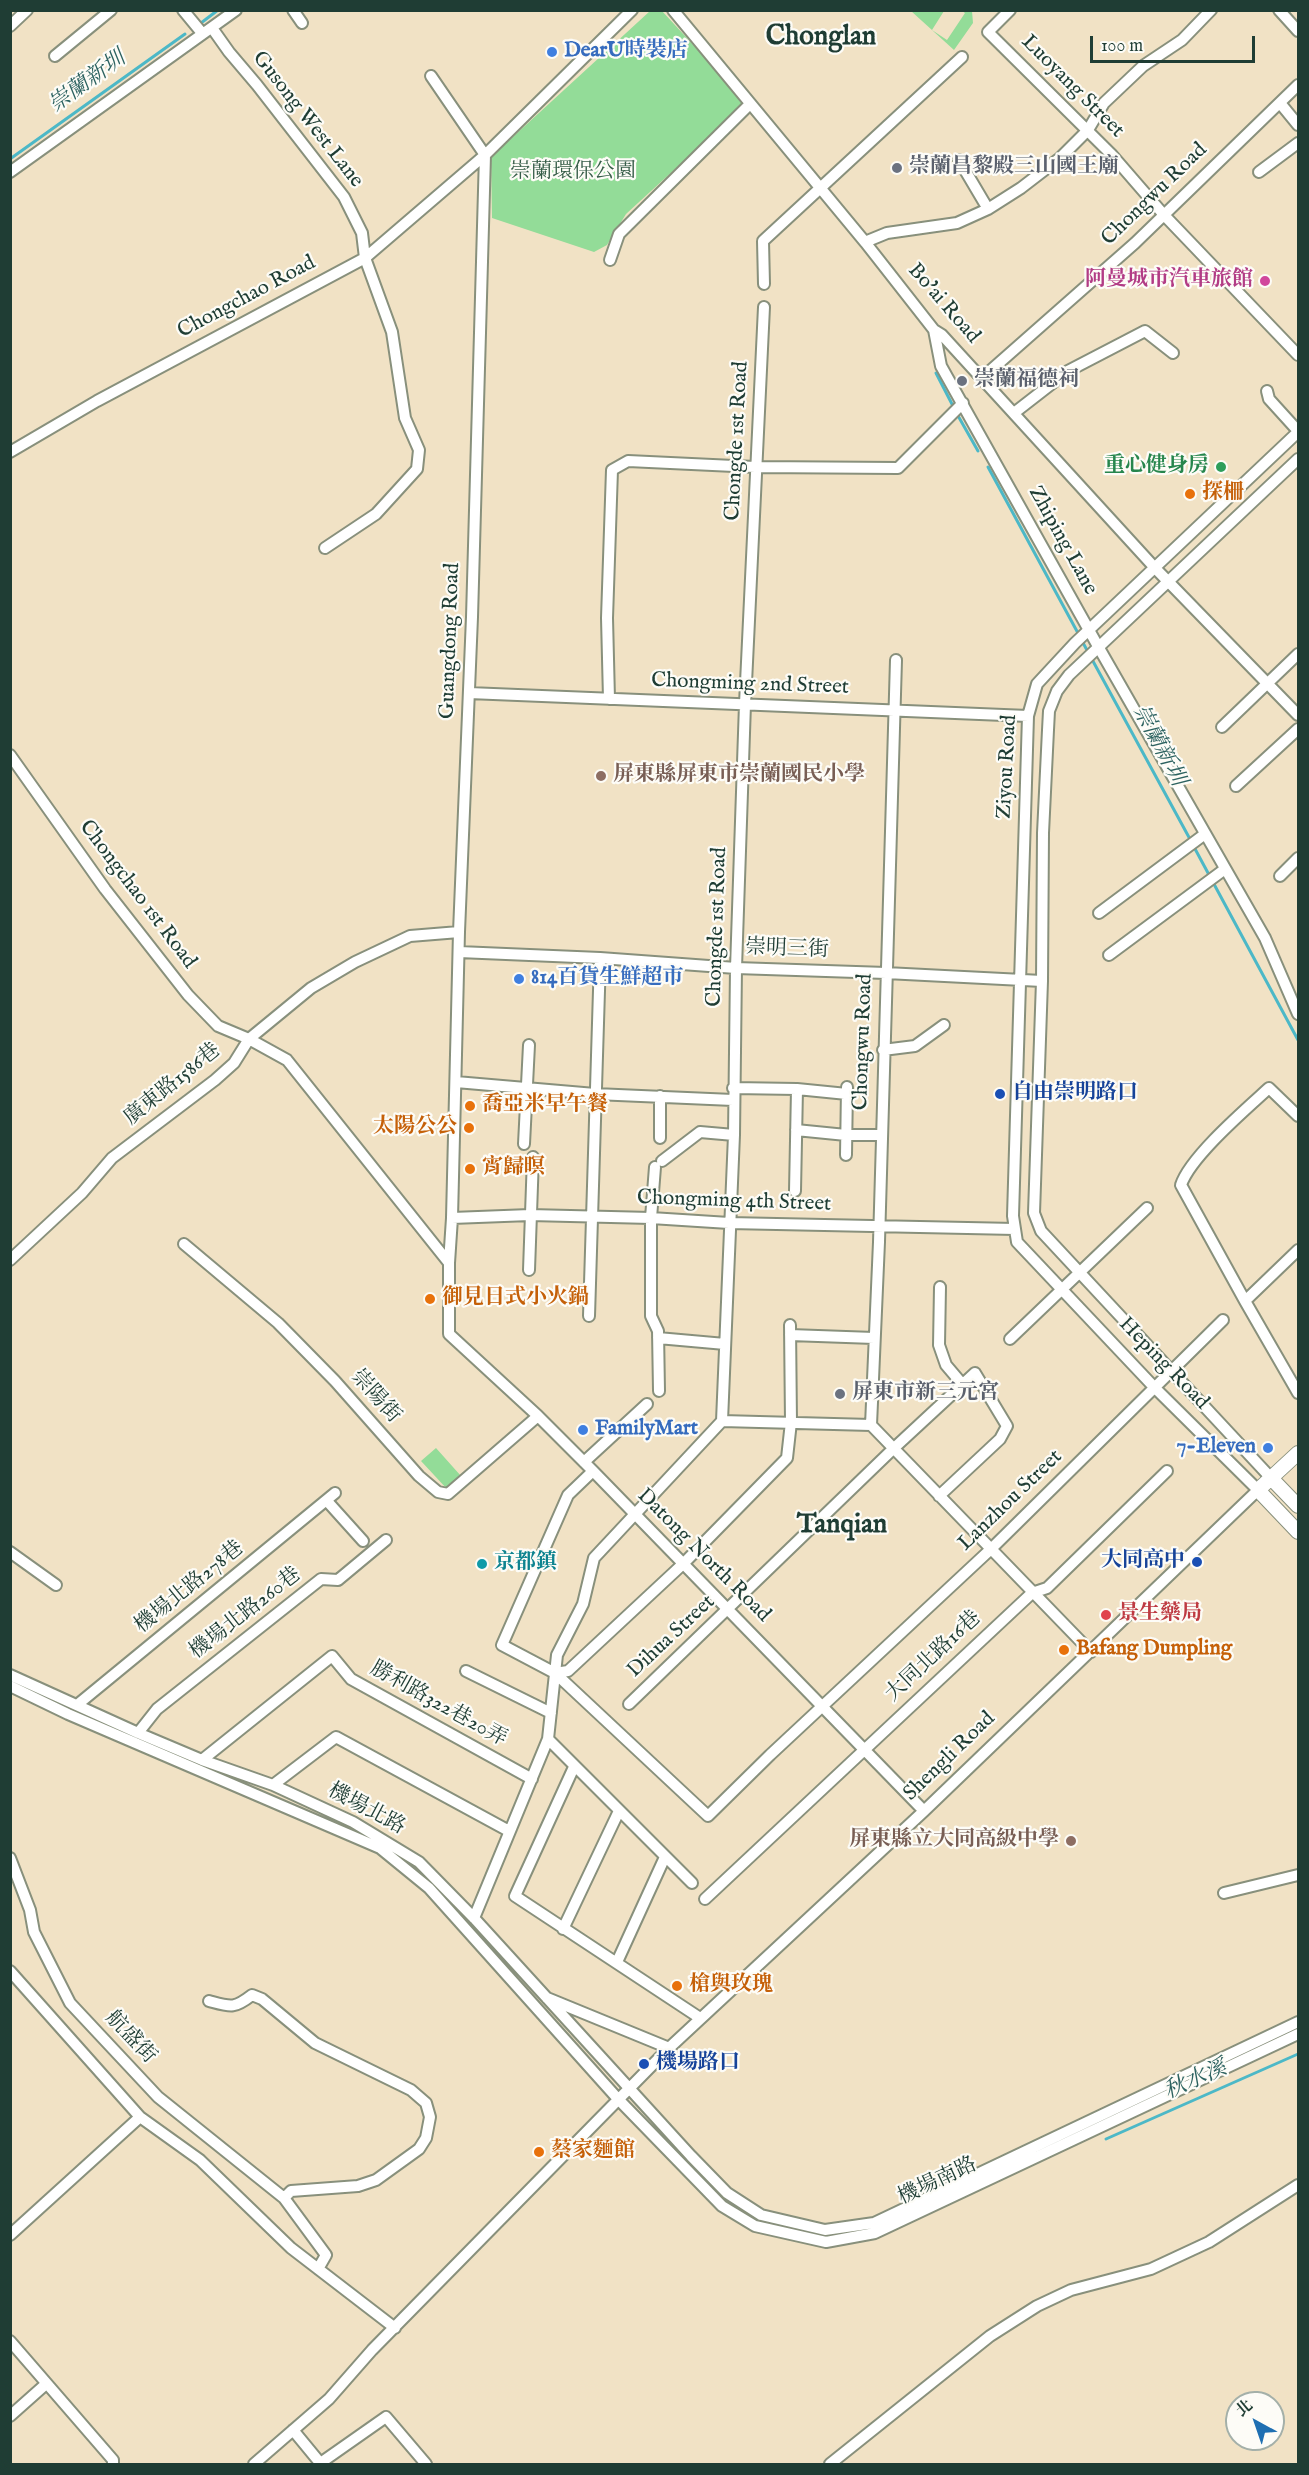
<!DOCTYPE html>
<html>
<head>
<meta charset="utf-8">
<style>
	body { margin:0 }
	#map { position:relative; width:1309px; height:2475px; overflow:hidden; background:#f1e2c5; font-family:"IM FELL English","Noto Serif TC",serif }
	canvas { display:block }
	.frame { position:absolute; inset:0; border:12px solid #1f3d34; pointer-events:none }
	.north { position:absolute; left:1225px; top:2391px; width:60px; height:60px; box-sizing:border-box; background:#fdfcf7; border:2px solid #a4b0a9; border-radius:50%; rotate:320deg; font-size:16px; font-weight:700; line-height:24px; text-align:center; color:#1f3d34 }
	.north::after { content:''; display:block; margin:auto; width:21px; height:27px; background:#1f6fb2; clip-path:polygon(50% 0,100% 100%,50% 72%,0 100%) }
	.scale { position:absolute; left:1090px; top:36px; width:165px; height:27px; box-sizing:border-box; border:3px solid #1f3d34; border-top:0; padding-left:8px; font-size:18px; line-height:21px; white-space:nowrap; color:#1f3d34; -webkit-text-stroke:4px #fdfcf7; paint-order:stroke }
</style>
</head>
<body>
<div id="map">
<canvas width="1309" height="2475"></canvas>
<div class="frame"></div>
<div class="north">北</div>
<div class="scale">100 m</div>
</div>
<script>
const ctx = document.querySelector('canvas').getContext('2d');
ctx.lineJoin = 'round';
function fillPath(path, color) {
  ctx.fillStyle = color;
  ctx.fill(path, 'evenodd');
}
function trace(path, color, width, dash) {
  ctx.strokeStyle = color;
  ctx.lineWidth = width;
  ctx.lineCap = dash ? 'butt' : 'round';
  ctx.setLineDash(dash || []);
  ctx.stroke(path);
}
function write(font, color, halo, rows, align = 'center') {
  ctx.font = font + ' "IM FELL English","Noto Serif TC",serif';
  ctx.lineWidth = 4.5;
  ctx.setLineDash([]);
  ctx.textBaseline = 'middle';
  ctx.strokeStyle = halo;
  ctx.fillStyle = color;
  for (const [text, x, y, turn = 0] of rows) {
    ctx.save();
    ctx.translate(x, y);
    ctx.rotate((+turn || 0) * Math.PI / 180);
    ctx.textAlign = isNaN(turn) ? turn : align;
    if (halo) ctx.strokeText(text, 0, 0);
    ctx.fillText(text, 0, 0);
    ctx.restore();
  }
}
fillPath(new Path2D(`
	M 650,11 L 662,11 L 747,103 L 626,214 L 607,245 L 594,252 L 492,218 L 491,157 Z
	M 911,11 L 944,11 L 932,30 L 947,40 L 965,13 L 962,11 L 972,11 L 973,23 L 954,50 Z
	M 436,1448 L 461,1476 L 447,1489 L 421,1461 Z`), '#93dc98');
trace(new Path2D(`
	M 201,23 L 218,10
	M 10,159 L 185,34
	M 936,373 L 954,408
	M 957,414 L 978,451
	M 988,467 L 1079,635
	M 1082,641 L 1191,841
	M 1194,847 L 1298,1040
	M 1106,2139 L 1298,2054`), '#4cb8c7', 3);
const minor = new Path2D(`
	M 183,10 L 202,33
	M 293,10 L 302,23
	M 632,10 L 485,155 L 472,617 L 459,932 L 452,1218 L 449,1263 L 449,1334 L 538,1416 L 593,1471 L 924,1811
	M 673,10 L 865,242 L 934,330 L 942,335 L 1155,568 L 1298,715
	M 1010,10 L 988,32 L 1112,155 L 1164,215 L 1298,355
	M 1279,10 L 1298,31
	M 10,26 L 27,10
	M 212,28 L 229,52 L 257,85 L 344,197 L 362,233 L 365,258 L 392,332 L 405,418 L 419,450 L 417,469 L 376,514 L 325,548
	M 55,56 L 111,10
	M 1280,103 L 1298,125
	M 959,160 L 988,209
	M 10,172 L 236,10
	M 1259,172 L 1298,143
	M 865,242 L 887,233 L 957,223 L 988,209 L 1021,188 L 1060,158 L 1088,130 L 1104,103 L 1143,66 L 1182,40 L 1211,10
	M 610,260 L 619,234 L 750,104
	M 764,284 L 763,241 L 962,57
	M 934,330 L 941,366 L 1099,648 L 1265,938 L 1298,1014
	M 982,378 L 1135,243 L 1298,85
	M 1267,391 L 1269,399 L 1298,431
	M 1014,413 L 1068,371 L 1145,331 L 1173,353
	M 10,452 L 97,401 L 365,258 L 485,155 L 431,76
	M 469,693 L 1028,716
	M 609,699 L 607,618 L 612,470 L 628,461 L 755,467 L 898,468 L 963,403
	M 1222,727 L 1298,654
	M 10,755 L 105,889 L 188,995 L 218,1026 L 249,1039 L 287,1060 L 449,1263
	M 1236,786 L 1298,729
	M 1280,876 L 1298,858
	M 1099,913 L 1205,834
	M 459,952 L 600,958 L 736,968 L 886,973 L 1042,981
	M 1109,955 L 1225,869
	M 883,1050 L 915,1046 L 944,1025
	M 456,1082 L 595,1094 L 733,1100
	M 733,1088 L 797,1089 L 847,1094
	M 660,1096 L 660,1138
	M 1298,1116 L 1269,1088 C 1246,1109 1190,1157 1181,1185 L 1245,1301 L 1298,1393
	M 796,1130 L 846,1135 L 881,1135
	M 524,1144 L 529,1045
	M 846,1155 L 847,1087
	M 662,1161 L 700,1132 L 734,1135
	M 655,1167 L 651,1218 L 651,1316 L 658,1331 L 659,1391
	M 795,1191 L 797,1089
	M 452,1218 L 530,1215 L 651,1218 L 729,1223 L 1015,1229
	M 184,1244 L 278,1323 L 335,1381 L 419,1476 L 438,1492 L 448,1494 L 538,1416
	M 10,1260 L 82,1193 L 112,1158 L 215,1080 L 234,1063 L 249,1039 L 311,988 L 355,962 L 410,936 L 459,932
	M 529,1270 L 533,1157
	M 940,1287 L 939,1345 L 946,1365 L 963,1385
	M 1245,1301 L 1298,1250
	M 589,1316 L 600,958
	M 790,1335 L 874,1338
	M 658,1338 L 725,1344
	M 1010,1339 L 1147,1208
	M 722,1421 L 871,1425 L 1091,1652
	M 871,1425 L 879,1242 L 896,660
	M 584,1462 L 647,1404
	M 593,1471 L 568,1495 L 502,1645 L 555,1673 L 708,1816 L 770,1755 L 991,1549 L 1223,1320
	M 1271,1478 L 1041,1231 L 1034,1213 L 1042,981 L 1043,833 L 1048,730 L 1049,711 L 1057,691 L 1069,675 L 1298,459
	M 327,1501 L 363,1541
	M 10,1552 L 56,1585
	M 466,1671 L 551,1713
	M 555,1673 L 568,1671 L 684,1563 L 787,1458 L 791,1422 L 790,1325
	M 10,1675 L 138,1733 L 202,1760 L 273,1785 L 353,1822 L 419,1862 L 474,1918 L 691,2156 L 727,2193 L 761,2215 L 825,2230 L 874,2223 L 1298,2022
	M 10,1686 L 68,1714 L 380,1848 L 429,1888 L 618,2099 L 722,2206 L 755,2226 L 826,2242 L 875,2233 L 1298,2034
	M 629,1704 L 893,1449 L 975,1373 L 1007,1426 L 1000,1439 L 939,1496
	M 77,1705 L 335,1493
	M 138,1733 L 157,1709 L 321,1579 L 338,1580 L 386,1540
	M 548,1739 L 692,1883
	M 202,1760 L 332,1656 L 351,1679 L 532,1779
	M 574,1767 L 515,1896 L 700,2018
	M 273,1785 L 336,1737 L 509,1831
	M 10,1858 L 30,1910 L 34,1932 L 70,2003 L 158,2097 L 284,2198 L 326,2255 L 318,2269
	M 1224,1893 L 1298,1875
	M 705,1899 L 1032,1593 L 1047,1588 L 1167,1471
	M 474,1918 L 548,1739 L 557,1655 L 583,1604 L 594,1558 L 722,1421 L 734,1135 L 736,968 L 745,704 L 764,307
	M 563,1929 L 619,1811
	M 617,1962 L 665,1857
	M 10,1971 L 140,2117 L 200,2160 L 291,2248 L 395,2328
	M 547,1998 L 669,2048
	M 209,2001 C 231,2007 234,2009 252,1995 L 262,1999 L 315,2043 L 411,2090 L 426,2103 L 430,2117 L 426,2138 L 419,2149 L 376,2180 L 358,2186 L 291,2191 L 284,2198
	M 10,2235 L 140,2117
	M 10,2341 L 113,2460 L 113,2464
	M 10,2416 L 46,2384
	M 293,2430 L 321,2464
	M 254,2464 L 329,2399 L 372,2350 L 669,2048 L 924,1811 L 1258,1490 L 1154,1387 L 1017,1242 L 1013,1216 L 1028,716 L 1037,684 L 1075,643 L 1298,432
	M 319,2464 L 386,2417 L 426,2464
	M 830,2464 L 990,2336 L 1037,2306 L 1071,2290 L 1151,2269 L 1209,2242 L 1298,2185`);
const major = new Path2D(`
	M 1298,1453 L 1258,1490 L 1298,1532
	M 1271,1478 L 1298,1506`);
trace(minor, '#88907c', 14);
trace(major, '#88907c', 16);
trace(minor, '#fff', 10);
trace(major, '#fff', 14);
for (const [x, y, r, color] of [
	[552,52,6,"#3f7fe0"],
	[897,168,6,"#6b7280"],
	[1265,281,6,"#d1479c"],
	[962,381,6,"#6b7280"],
	[1221,467,6,"#2e9e5b"],
	[1190,494,6,"#e8710a"],
	[601,776,6,"#8d6e63"],
	[519,979,6,"#3f7fe0"],
	[1000,1094,6,"#1a4fb4"],
	[470,1106,6,"#e8710a"],
	[469,1128,6,"#e8710a"],
	[470,1169,6,"#e8710a"],
	[430,1299,6,"#e8710a"],
	[840,1394,6,"#6b7280"],
	[583,1430,6,"#3f7fe0"],
	[1268,1448,6,"#3f7fe0"],
	[1197,1562,6,"#1a4fb4"],
	[482,1564,6,"#0f9aa8"],
	[1106,1615,6,"#e0444e"],
	[1064,1650,6,"#e8710a"],
	[1071,1841,6,"#8d6e63"],
	[677,1986,6,"#e8710a"],
	[644,2064,6,"#1a4fb4"],
	[539,2152,6,"#e8710a"]
]) {
  const dot = new Path2D();
  dot.arc(x, y, r, 0, 2 * Math.PI);
  ctx.fillStyle = color;
  ctx.fill(dot);
  trace(dot, '#fdfcf7', 2);
}
write('bold 21px', '#366cbe', '#fdfcf7', [
	["DearU時裝店",564,52],
	["814百貨生鮮超市",531,979],
	["FamilyMart",595,1430],
	["7-Eleven",1256,1448,"right"]
], 'left');
write('21px', '#1f3d34', '#fdfcf7', [
	["Luoyang Street",1072,87,45],
	["Gusong West Lane",307,120,52],
	["Chongwu Road",1155,195,-44],
	["Chongchao Road",247,298,-28],
	["Bo'ai Road",943,304,49],
	["Chongde 1st Road",738,441,-87],
	["Zhiping Lane",1062,541,61],
	["Guangdong Road",451,641,-88],
	["Chongming 2nd Street",750,685,2],
	["Ziyou Road",1008,767,-87],
	["Chongchao 1st Road",137,895,53],
	["Chongde 1st Road",718,927,-88],
	["崇明三街",787,950,2],
	["Chongwu Road",864,1042,-88],
	["廣東路1586巷",173,1085,-39],
	["Chongming 4th Street",734,1202,2],
	["Heping Road",1163,1364,46],
	["崇陽街",375,1397,48],
	["Lanzhou Street",1011,1501,-44],
	["Datong North Road",703,1556,45],
	["機場北路278巷",190,1588,-39],
	["機場北路260巷",246,1614,-38],
	["Dihua Street",672,1637,-43],
	["大同北路16巷",934,1657,-43],
	["勝利路322巷20弄",438,1705,29],
	["Shengli Road",950,1757,-44],
	["機場北路",366,1810,28],
	["航盛街",130,2038,47],
	["機場南路",938,2182,-25]
]);
write('bold 21px', '#5b616d', '#fdfcf7', [
	["崇蘭昌黎殿三山國王廟",909,168],
	["崇蘭福德祠",974,381],
	["屏東市新三元宮",852,1394]
], 'left');
write('21px', '#365d48', '#fdfcf7', [
	["崇蘭環保公園",573,173]
]);
write('bold 21px', '#b23c85', '#fdfcf7', [
	["阿曼城市汽車旅館",1253,281]
], 'right');
write('bold 21px', '#27864d', '#fdfcf7', [
	["重心健身房",1209,467]
], 'right');
write('bold 21px', '#c56008', '#fdfcf7', [
	["探柵",1202,494],
	["喬亞米早午餐",482,1106],
	["太陽公公",457,1128,"right"],
	["宵歸暝",482,1169],
	["御見日式小火鍋",442,1299],
	["Bafang Dumpling",1076,1650],
	["槍與玫瑰",689,1986],
	["蔡家麵館",551,2152]
], 'left');
write('bold 21px', '#785e54', '#fdfcf7', [
	["屏東縣屏東市崇蘭國民小學",613,776],
	["屏東縣立大同高級中學",1059,1841,"right"]
], 'left');
write('bold 21px', '#164399', '#fdfcf7', [
	["自由崇明路口",1012,1094],
	["大同高中",1185,1562,"right"],
	["機場路口",656,2064]
], 'left');
write('bold 21px', '#0d838f', '#fdfcf7', [
	["京都鎮",494,1564]
], 'left');
write('bold 21px', '#be3a42', '#fdfcf7', [
	["景生藥局",1118,1615]
], 'left');
write('italic 22px', '#2c6260', '#fdfcf7', [
	["崇蘭新圳",88,83,-36],
	["崇蘭新圳",1158,746,62],
	["秋水溪",1196,2081,-24]
]);
write('bold 27px', '#1f3d34', '#fdfcf7', [
	["Chonglan",821,38],
	["Tanqian",842,1526]
]);
</script>
</body>
</html>
